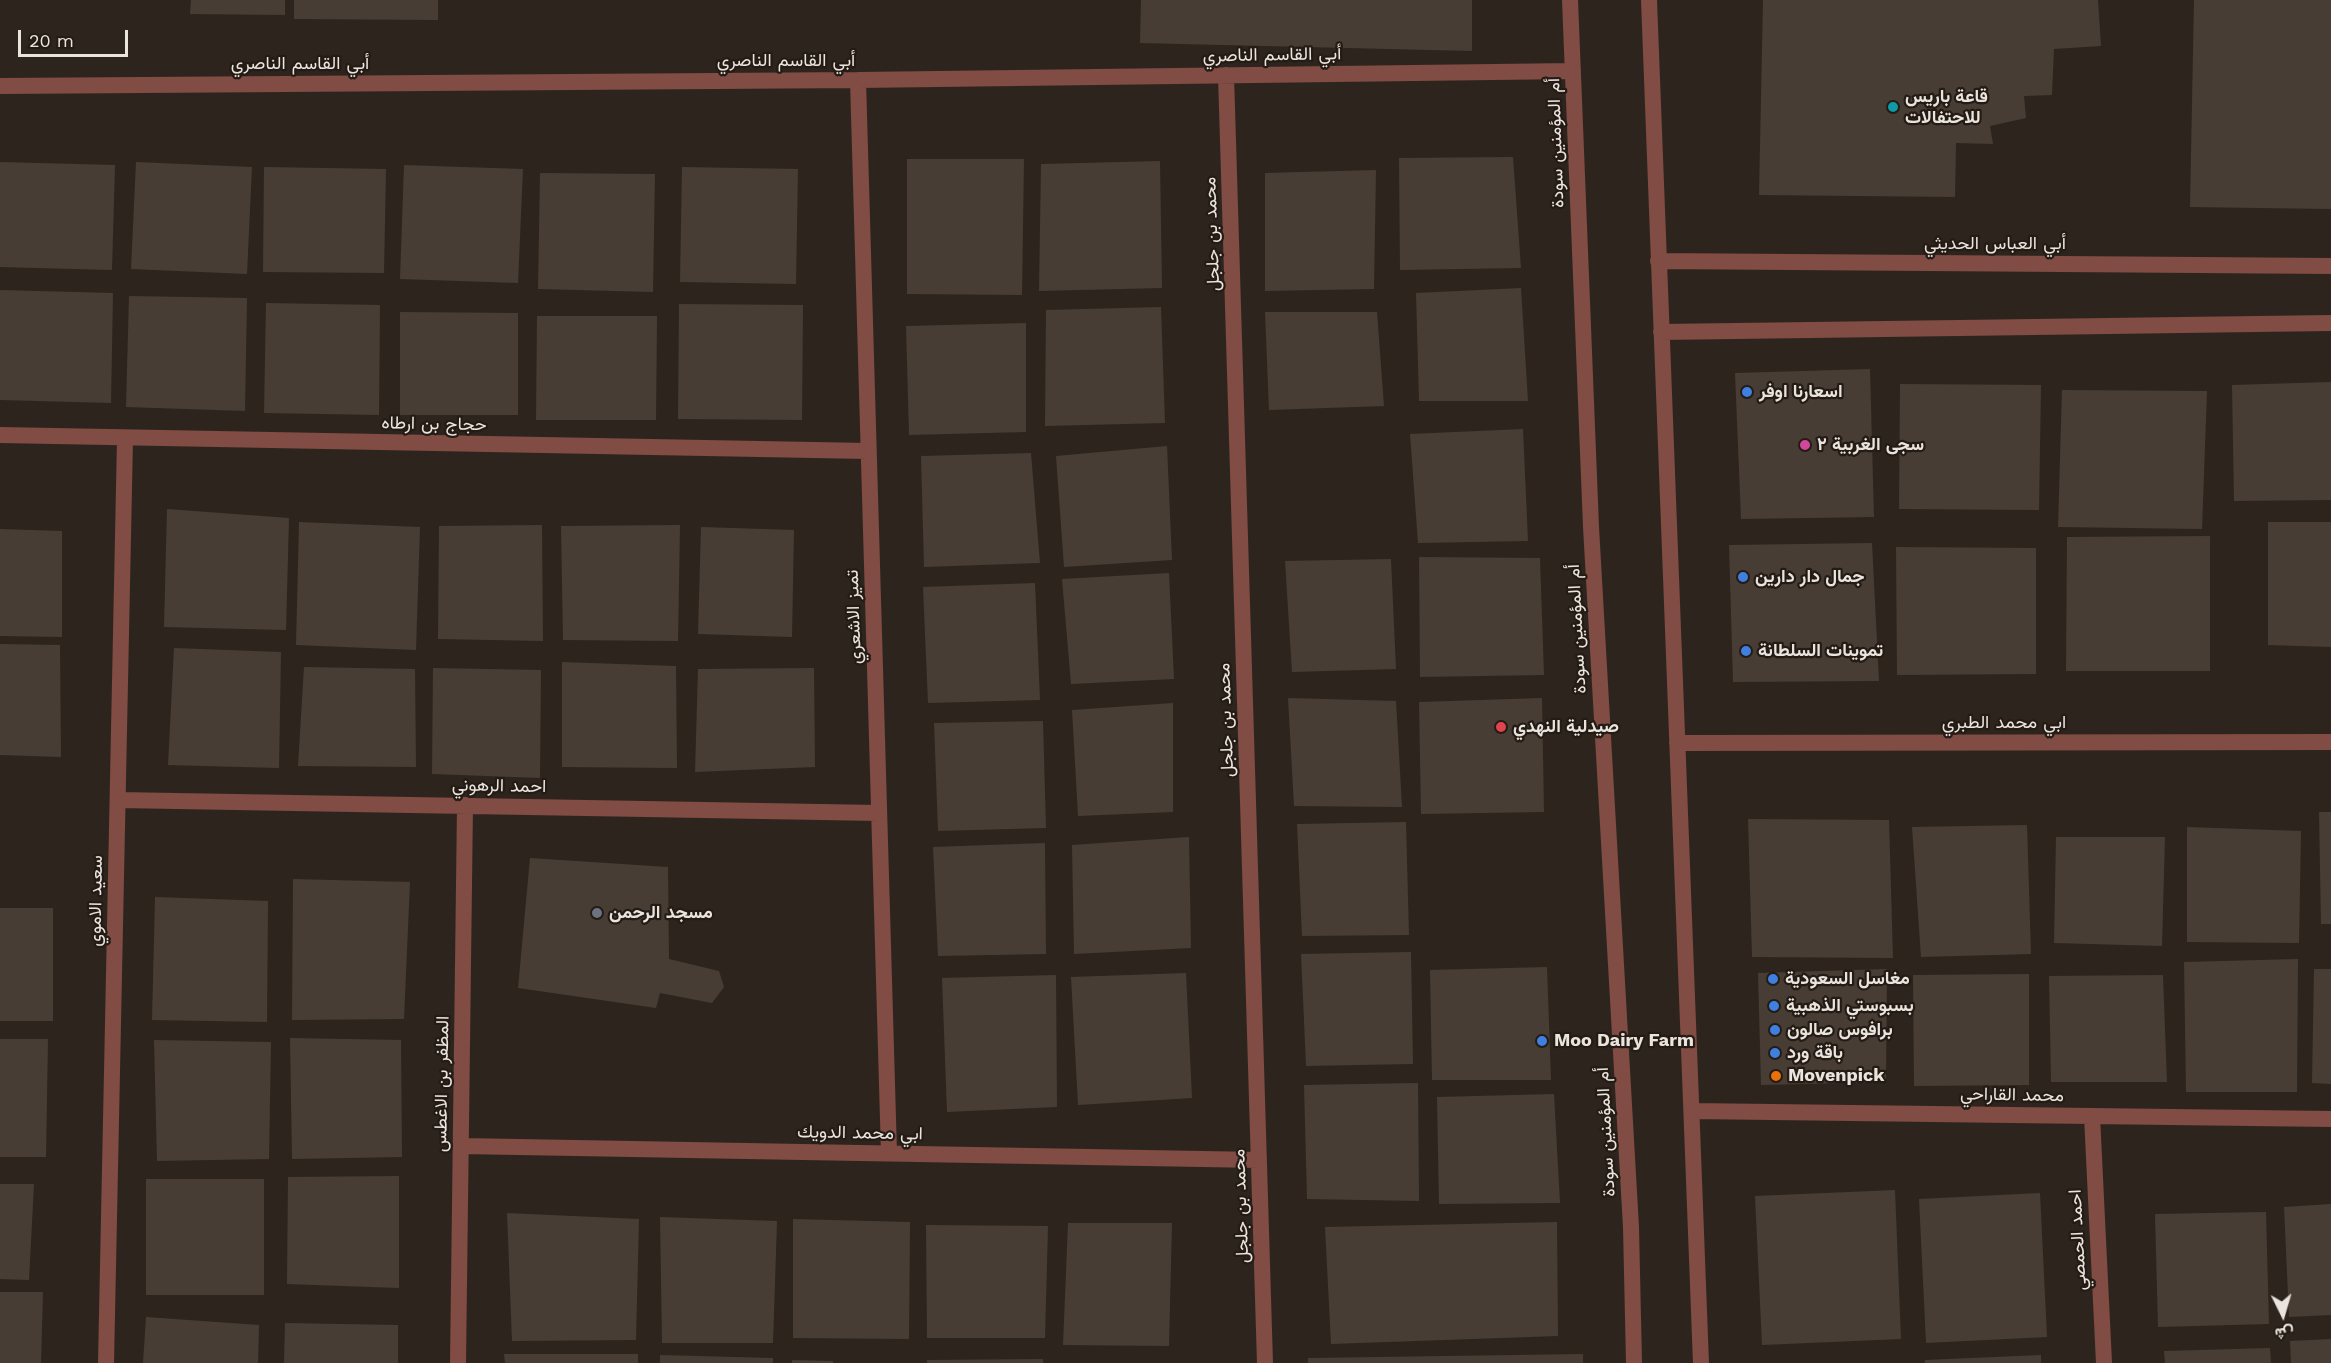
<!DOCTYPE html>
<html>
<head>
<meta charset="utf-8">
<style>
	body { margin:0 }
	#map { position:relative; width:2331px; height:1363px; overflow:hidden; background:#2d251d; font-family:"Work Sans",Vazirmatn,sans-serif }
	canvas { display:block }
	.north { position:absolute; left:2253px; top:1285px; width:60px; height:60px; -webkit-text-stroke:4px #241b14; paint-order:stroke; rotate:175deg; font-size:16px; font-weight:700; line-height:24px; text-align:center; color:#eae4df }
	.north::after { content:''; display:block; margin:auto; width:21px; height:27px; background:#eae4df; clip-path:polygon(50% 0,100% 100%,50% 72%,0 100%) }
	.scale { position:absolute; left:18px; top:30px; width:110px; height:27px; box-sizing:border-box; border:3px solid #eae4df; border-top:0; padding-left:8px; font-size:18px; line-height:21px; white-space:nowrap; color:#eae4df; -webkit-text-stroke:4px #241b14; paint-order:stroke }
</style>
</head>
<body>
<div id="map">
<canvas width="2331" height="1363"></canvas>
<div class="north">ش</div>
<div class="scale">20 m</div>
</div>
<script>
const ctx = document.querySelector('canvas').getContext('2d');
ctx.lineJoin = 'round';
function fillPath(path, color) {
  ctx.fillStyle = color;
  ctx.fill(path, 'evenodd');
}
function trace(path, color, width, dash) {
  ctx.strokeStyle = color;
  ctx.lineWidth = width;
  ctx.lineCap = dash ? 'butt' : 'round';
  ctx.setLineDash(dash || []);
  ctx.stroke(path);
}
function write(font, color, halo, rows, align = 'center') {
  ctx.font = font + ' "Work Sans",Vazirmatn,sans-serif';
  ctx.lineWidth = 4.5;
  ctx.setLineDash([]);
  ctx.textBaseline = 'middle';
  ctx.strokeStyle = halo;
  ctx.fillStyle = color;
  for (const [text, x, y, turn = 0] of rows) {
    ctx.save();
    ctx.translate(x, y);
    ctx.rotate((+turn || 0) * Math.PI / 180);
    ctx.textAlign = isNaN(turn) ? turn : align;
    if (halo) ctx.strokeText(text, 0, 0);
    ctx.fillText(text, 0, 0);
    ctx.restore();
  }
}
fillPath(new Path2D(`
	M 191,0 L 285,0 L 285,15 L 190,14 Z
	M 294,0 L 438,0 L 438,20 L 294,19 Z
	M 1141,0 L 1472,0 L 1472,51 L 1140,43 Z
	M 1763,0 L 2098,0 L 2101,46 L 2054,49 L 2052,95 L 2024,96 L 2026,118 L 1990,126 L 1993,144 L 1956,143 L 1955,197 L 1759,195 Z
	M 2194,0 L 2331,0 L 2331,209 L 2190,207 Z
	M 1513,157 L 1521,268 L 1400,270 L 1399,158 Z
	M 907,159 L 1024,159 L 1022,295 L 907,294 Z
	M 1160,161 L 1162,288 L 1039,291 L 1041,164 Z
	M 0,162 L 115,165 L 112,270 L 0,267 Z
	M 136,162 L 252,167 L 247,274 L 131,269 Z
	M 404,165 L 523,169 L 518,283 L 400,279 Z
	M 264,167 L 386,169 L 384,273 L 263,272 Z
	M 682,167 L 798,169 L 796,284 L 680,282 Z
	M 1376,170 L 1374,289 L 1265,291 L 1265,173 Z
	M 540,173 L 655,174 L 653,292 L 538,289 Z
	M 1521,288 L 1528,401 L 1419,401 L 1416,293 Z
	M 0,290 L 113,293 L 111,403 L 0,400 Z
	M 129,296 L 247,298 L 245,411 L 126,407 Z
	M 266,303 L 380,305 L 379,415 L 264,413 Z
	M 679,304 L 803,305 L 802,420 L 678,419 Z
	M 1161,307 L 1165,423 L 1045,426 L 1046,310 Z
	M 400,312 L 518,313 L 518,415 L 400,415 Z
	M 1265,312 L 1377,312 L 1384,406 L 1269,410 Z
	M 537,316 L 657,316 L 656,420 L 536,420 Z
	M 1026,323 L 1026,432 L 909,435 L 906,326 Z
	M 1870,369 L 1874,517 L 1741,519 L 1735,373 Z
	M 2331,382 L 2331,500 L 2234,501 L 2232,385 Z
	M 1900,384 L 2041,385 L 2039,510 L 1899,509 Z
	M 2062,390 L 2207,391 L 2202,529 L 2058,527 Z
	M 1523,429 L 1528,541 L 1418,543 L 1410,434 Z
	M 1167,446 L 1172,560 L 1064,567 L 1056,456 Z
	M 1031,453 L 1040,563 L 924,567 L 921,456 Z
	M 167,509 L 289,518 L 286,630 L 164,627 Z
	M 299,522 L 420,527 L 416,650 L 296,645 Z
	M 2268,522 L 2331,522 L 2331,647 L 2268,645 Z
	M 542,525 L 543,641 L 438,639 L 439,526 Z
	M 680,525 L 678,641 L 563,640 L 561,526 Z
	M 701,527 L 794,530 L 792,637 L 698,634 Z
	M 0,529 L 62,531 L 62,637 L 0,636 Z
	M 2210,536 L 2210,671 L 2066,671 L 2067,537 Z
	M 1872,543 L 1879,681 L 1733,682 L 1729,545 Z
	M 1896,547 L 2036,548 L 2036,674 L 1897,675 Z
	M 1419,557 L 1540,558 L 1544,675 L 1420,677 Z
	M 1391,559 L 1396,669 L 1292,672 L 1285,561 Z
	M 1169,573 L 1174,679 L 1071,684 L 1062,579 Z
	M 1035,583 L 1040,700 L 928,703 L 923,587 Z
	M 0,644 L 60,645 L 61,757 L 0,755 Z
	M 174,648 L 281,652 L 279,768 L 168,765 Z
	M 562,662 L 676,666 L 677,768 L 562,767 Z
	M 304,667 L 415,669 L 416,767 L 298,766 Z
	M 433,668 L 541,670 L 540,778 L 432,774 Z
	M 814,668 L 815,767 L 695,772 L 698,669 Z
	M 1288,698 L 1396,701 L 1402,807 L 1294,806 Z
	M 1542,698 L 1544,812 L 1421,814 L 1419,702 Z
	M 1173,703 L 1173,812 L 1078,816 L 1072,710 Z
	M 1043,721 L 1046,828 L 938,831 L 934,723 Z
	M 2319,812 L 2331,812 L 2331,924 L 2321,924 Z
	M 1748,819 L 1889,820 L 1893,958 L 1752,957 Z
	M 1406,822 L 1409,935 L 1302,936 L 1297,824 Z
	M 2027,825 L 2031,954 L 1921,957 L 1912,827 Z
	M 2187,827 L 2301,831 L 2299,943 L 2187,942 Z
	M 1189,837 L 1191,948 L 1074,954 L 1072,845 Z
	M 2056,837 L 2165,837 L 2162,946 L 2054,943 Z
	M 1045,843 L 1046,954 L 938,956 L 933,847 Z
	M 530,858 L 668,867 L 669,959 L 719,971 L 724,987 L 712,1003 L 660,993 L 656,1008 L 518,988 Z
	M 293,879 L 410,882 L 404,1019 L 292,1020 Z
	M 155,897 L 268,901 L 267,1022 L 152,1020 Z
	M 0,908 L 53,908 L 53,1021 L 0,1021 Z
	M 1411,952 L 1413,1064 L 1306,1066 L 1301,954 Z
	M 2298,959 L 2297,1092 L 2186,1092 L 2184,962 Z
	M 1547,967 L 1551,1080 L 1432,1080 L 1430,970 Z
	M 1887,969 L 1886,1082 L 1761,1085 L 1758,973 Z
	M 2314,969 L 2331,969 L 2331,1084 L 2312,1083 Z
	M 1186,973 L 1192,1098 L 1078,1105 L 1071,977 Z
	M 2029,974 L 2029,1085 L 1914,1086 L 1913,975 Z
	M 1056,975 L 1057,1107 L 947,1112 L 942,978 Z
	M 2163,975 L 2167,1082 L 2051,1082 L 2049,976 Z
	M 290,1038 L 401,1040 L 402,1157 L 292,1159 Z
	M 0,1039 L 48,1039 L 46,1157 L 0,1157 Z
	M 154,1040 L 271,1042 L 269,1159 L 157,1161 Z
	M 1418,1083 L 1419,1201 L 1307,1199 L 1304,1085 Z
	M 1554,1094 L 1560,1203 L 1439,1204 L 1437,1097 Z
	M 399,1176 L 399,1288 L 287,1284 L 288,1177 Z
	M 146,1179 L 264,1179 L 264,1295 L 146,1295 Z
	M 0,1184 L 34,1184 L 29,1280 L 0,1279 Z
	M 1895,1190 L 1901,1339 L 1762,1345 L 1755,1196 Z
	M 2040,1193 L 2047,1337 L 1926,1343 L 1919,1199 Z
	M 2331,1204 L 2331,1315 L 2289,1317 L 2284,1207 Z
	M 2266,1212 L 2269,1324 L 2158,1327 L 2155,1214 Z
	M 507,1213 L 639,1219 L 636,1340 L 512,1341 Z
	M 660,1217 L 777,1221 L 773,1343 L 662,1343 Z
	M 793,1219 L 910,1222 L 909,1339 L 793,1338 Z
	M 1557,1222 L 1558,1336 L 1331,1344 L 1325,1227 Z
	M 1068,1223 L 1172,1223 L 1169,1346 L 1063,1345 Z
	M 926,1225 L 1048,1226 L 1045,1338 L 927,1338 Z
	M 0,1292 L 43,1292 L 41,1363 L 0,1363 Z
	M 146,1317 L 259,1325 L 258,1363 L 143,1363 Z
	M 285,1323 L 398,1325 L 398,1363 L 284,1363 Z
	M 2331,1339 L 2331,1363 L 2291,1363 L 2290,1341 Z
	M 2270,1348 L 2271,1363 L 2165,1363 L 2164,1351 Z
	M 504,1354 L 638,1354 L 638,1363 L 505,1363 Z
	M 1583,1354 L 1583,1363 L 1308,1363 L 1308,1358 Z
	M 660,1355 L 773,1358 L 773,1363 L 660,1363 Z
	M 2041,1355 L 2041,1363 L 1925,1363 L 1925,1360 Z
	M 1043,1359 L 1043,1363 L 927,1363 L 927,1360 Z
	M 792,1360 L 833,1361 L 833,1363 L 792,1363 Z`), '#473d35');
trace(new Path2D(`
	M 1570,0 L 1591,527 L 1631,1227 L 1634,1363
	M 1649,0 L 1701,1363
	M 1226,75 L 1265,1363
	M 858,80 L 889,1153
	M 0,86 L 858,80 L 1573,71
	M 1658,261 L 2331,266
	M 1661,332 L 2331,323
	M 0,435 L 868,451
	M 1677,743 L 2331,742
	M 118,800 L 879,813
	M 1692,1111 L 2331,1119
	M 2092,1116 L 2104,1363
	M 461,1146 L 1259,1160
	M 106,1363 L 125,439
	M 458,1363 L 465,805`), '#804c44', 16);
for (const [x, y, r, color] of [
	[1893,107,6,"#0f9aa8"],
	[1747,392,6,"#3f7fe0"],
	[1805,445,6,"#d1479c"],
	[1743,577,6,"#3f7fe0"],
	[1746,651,6,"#3f7fe0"],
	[1501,727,6,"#e0444e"],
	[597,913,6,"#6b7280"],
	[1773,979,6,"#3f7fe0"],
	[1774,1006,6,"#3f7fe0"],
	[1775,1030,6,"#3f7fe0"],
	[1542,1041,6,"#3f7fe0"],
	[1775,1053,6,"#3f7fe0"],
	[1776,1076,6,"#e8710a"]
]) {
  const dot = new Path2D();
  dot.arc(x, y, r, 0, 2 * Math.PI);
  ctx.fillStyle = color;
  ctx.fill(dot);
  trace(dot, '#241b14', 2);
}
write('18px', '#eae4df', '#241b14', [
	["أبي القاسم الناصري",1272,55,-1],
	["أبي القاسم الناصري",786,61],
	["أبي القاسم الناصري",300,64],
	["أم المؤمنين سودة",1556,143,-92],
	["محمد بن جلجل",1212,234,-92],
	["أبي العباس الحديثي",1995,244],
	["حجاج بن ارطاه",434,424,1],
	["تميز الاشعري",854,617,-92],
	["أم المؤمنين سودة",1577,629,-93],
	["محمد بن جلجل",1226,720,-92],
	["ابي محمد الطبري",2004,723],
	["احمد الرهوني",499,786,1],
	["سعيد الاموي",96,901,-89],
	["المظفر بن الاغطس",442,1084,-89],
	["محمد القاراحي",2012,1095,1],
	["أم المؤمنين سودة",1606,1132,-93],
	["ابي محمد الدويك",860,1133,1],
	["محمد بن جلجل",1241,1206,-92],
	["احمد الحمصي",2078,1240,-93]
]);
write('bold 18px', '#eae4df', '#241b14', [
	["قاعة باريس",1905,97],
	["للاحتفالات",1905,118],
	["اسعارنا اوفر",1759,392],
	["سجى الغربية ٢",1817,445],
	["جمال دار دارين",1755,577],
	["تموينات السلطانة",1758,651],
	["صيدلية النهدي",1513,727],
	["مسجد الرحمن",609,913],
	["مغاسل السعودية",1785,979],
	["بسبوستي الذهبية",1786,1006],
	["برافوس صالون",1787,1030],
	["Moo Dairy Farm",1554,1041],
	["باقة ورد",1787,1053],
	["Movenpick",1788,1076]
], 'left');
</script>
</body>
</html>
